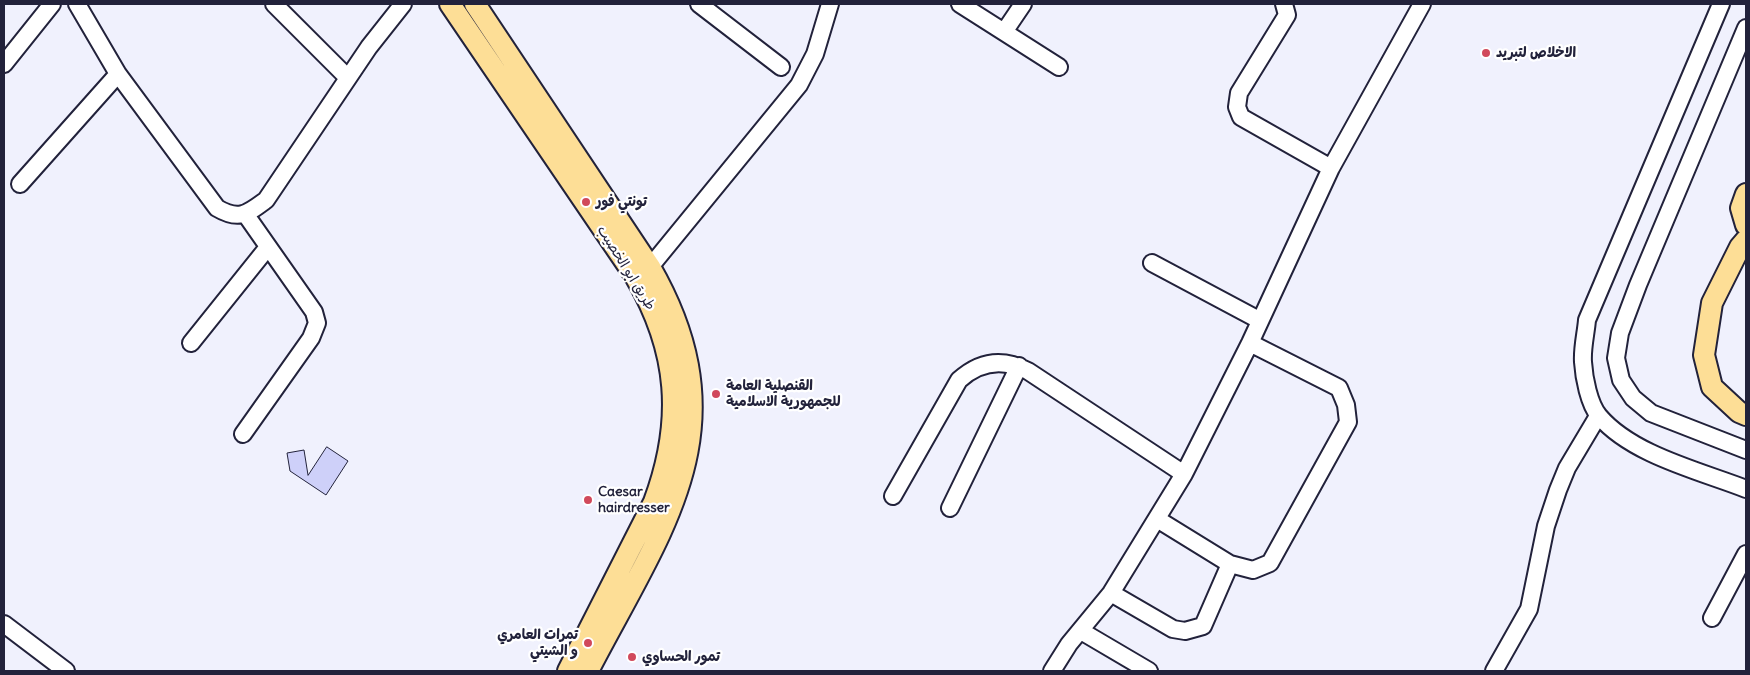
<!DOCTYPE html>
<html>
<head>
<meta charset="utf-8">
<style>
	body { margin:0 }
	#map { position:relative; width:1750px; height:675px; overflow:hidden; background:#f0f1fd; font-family:Delius,sans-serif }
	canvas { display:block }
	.frame { position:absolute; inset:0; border:5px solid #22223b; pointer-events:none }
</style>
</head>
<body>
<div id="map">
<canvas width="1750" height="675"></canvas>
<div class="frame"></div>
</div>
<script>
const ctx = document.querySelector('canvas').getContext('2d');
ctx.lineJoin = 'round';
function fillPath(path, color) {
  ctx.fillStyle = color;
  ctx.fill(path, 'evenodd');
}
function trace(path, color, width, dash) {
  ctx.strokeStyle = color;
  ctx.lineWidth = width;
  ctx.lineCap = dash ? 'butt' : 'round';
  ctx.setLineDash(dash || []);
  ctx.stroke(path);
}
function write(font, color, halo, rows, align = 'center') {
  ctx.font = font + ' Delius,"Playpen Sans Arabic",sans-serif';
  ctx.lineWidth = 4.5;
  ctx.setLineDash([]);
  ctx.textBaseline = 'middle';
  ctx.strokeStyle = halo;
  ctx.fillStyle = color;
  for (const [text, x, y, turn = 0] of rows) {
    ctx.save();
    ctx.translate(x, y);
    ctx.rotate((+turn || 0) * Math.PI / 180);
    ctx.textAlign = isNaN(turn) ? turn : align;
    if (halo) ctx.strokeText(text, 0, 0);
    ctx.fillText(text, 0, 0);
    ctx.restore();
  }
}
const building = new Path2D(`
	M 327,447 L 348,461 L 326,495 L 290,471 L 287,453 L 304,450 L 308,475 Z`);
fillPath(building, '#ced0f9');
trace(building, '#22223b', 1);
const minor = new Path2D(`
	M 77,4 L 118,74 L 217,208 C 239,221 247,214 266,200 L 369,47 L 403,4
	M 274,4 L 348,78
	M 699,4 L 781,67
	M 960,4 L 1059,67
	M 1284,4 L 1287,15 L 1239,93 L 1237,107 L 1241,117 L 1331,168
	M 1721,4 L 1587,320 C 1586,333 1582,348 1583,362 C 1584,378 1589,404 1599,416 C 1632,455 1700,471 1746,489
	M 1746,28 L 1638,285 L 1620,333 L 1616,358 L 1621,380 L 1633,398 L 1651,413 L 1746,450
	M 1004,32 L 1023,4
	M 4,64 L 52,4
	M 20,184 L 118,74
	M 1152,263 L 1259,320
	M 650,267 L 799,85 L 815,54 L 830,4
	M 191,343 L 268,247
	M 243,434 L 311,338 L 317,323 L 314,312 L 246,215
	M 893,496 L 959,380 C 980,361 1003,358 1028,371 L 1184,474
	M 950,508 L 1019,366
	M 1157,519 L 1230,564 L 1253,570 L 1270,563 L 1348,422 L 1346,405 L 1339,388 L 1250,343
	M 1111,593 L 1173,629 L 1185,631 L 1203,626 L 1230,564
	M 1712,618 L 1746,554
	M 4,624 L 66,671
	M 1081,631 L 1149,671
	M 1052,671 L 1069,644 L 1111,593 L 1184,474 L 1250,343 L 1331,168 L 1422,4
	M 1494,671 L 1529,609 L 1546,526 L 1558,490 L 1567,468 L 1598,416`);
const major = new Path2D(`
	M 450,4 L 635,276 C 679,351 684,421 654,502 L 568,671
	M 475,4 L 650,267 C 743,429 662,528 588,671
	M 1746,194 L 1741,208 L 1746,225
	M 1746,240 L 1740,247 L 1712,303 L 1704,355 L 1712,387 L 1739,412 L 1746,415`);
trace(minor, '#22223b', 20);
trace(major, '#22223b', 24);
trace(minor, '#fff', 16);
trace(major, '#fdde96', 20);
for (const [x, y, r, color] of [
	[1486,53,5,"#d1495b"],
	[586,202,5,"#d1495b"],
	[716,394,5,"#d1495b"],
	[588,500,5,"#d1495b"],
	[588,643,5,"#d1495b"],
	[632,657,5,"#d1495b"]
]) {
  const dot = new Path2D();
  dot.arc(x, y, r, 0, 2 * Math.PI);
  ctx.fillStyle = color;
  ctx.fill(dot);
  trace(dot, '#fff', 2);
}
write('bold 14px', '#22223b', '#fff', [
	["الاخلاص لتبريد",1496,53],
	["تونتي فور",596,202],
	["القنصلية العامة",726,386],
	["للجمهورية الاسلامية",726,402],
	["Caesar",598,492],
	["hairdresser",598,508],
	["تمرات العامري",578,635,"right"],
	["و الشيتي",578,651,"right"],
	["تمور الحساوي",642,657]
], 'left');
write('14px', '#22223b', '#fff', [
	["طريق ابو الخصيب",626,268,58]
]);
</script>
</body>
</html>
